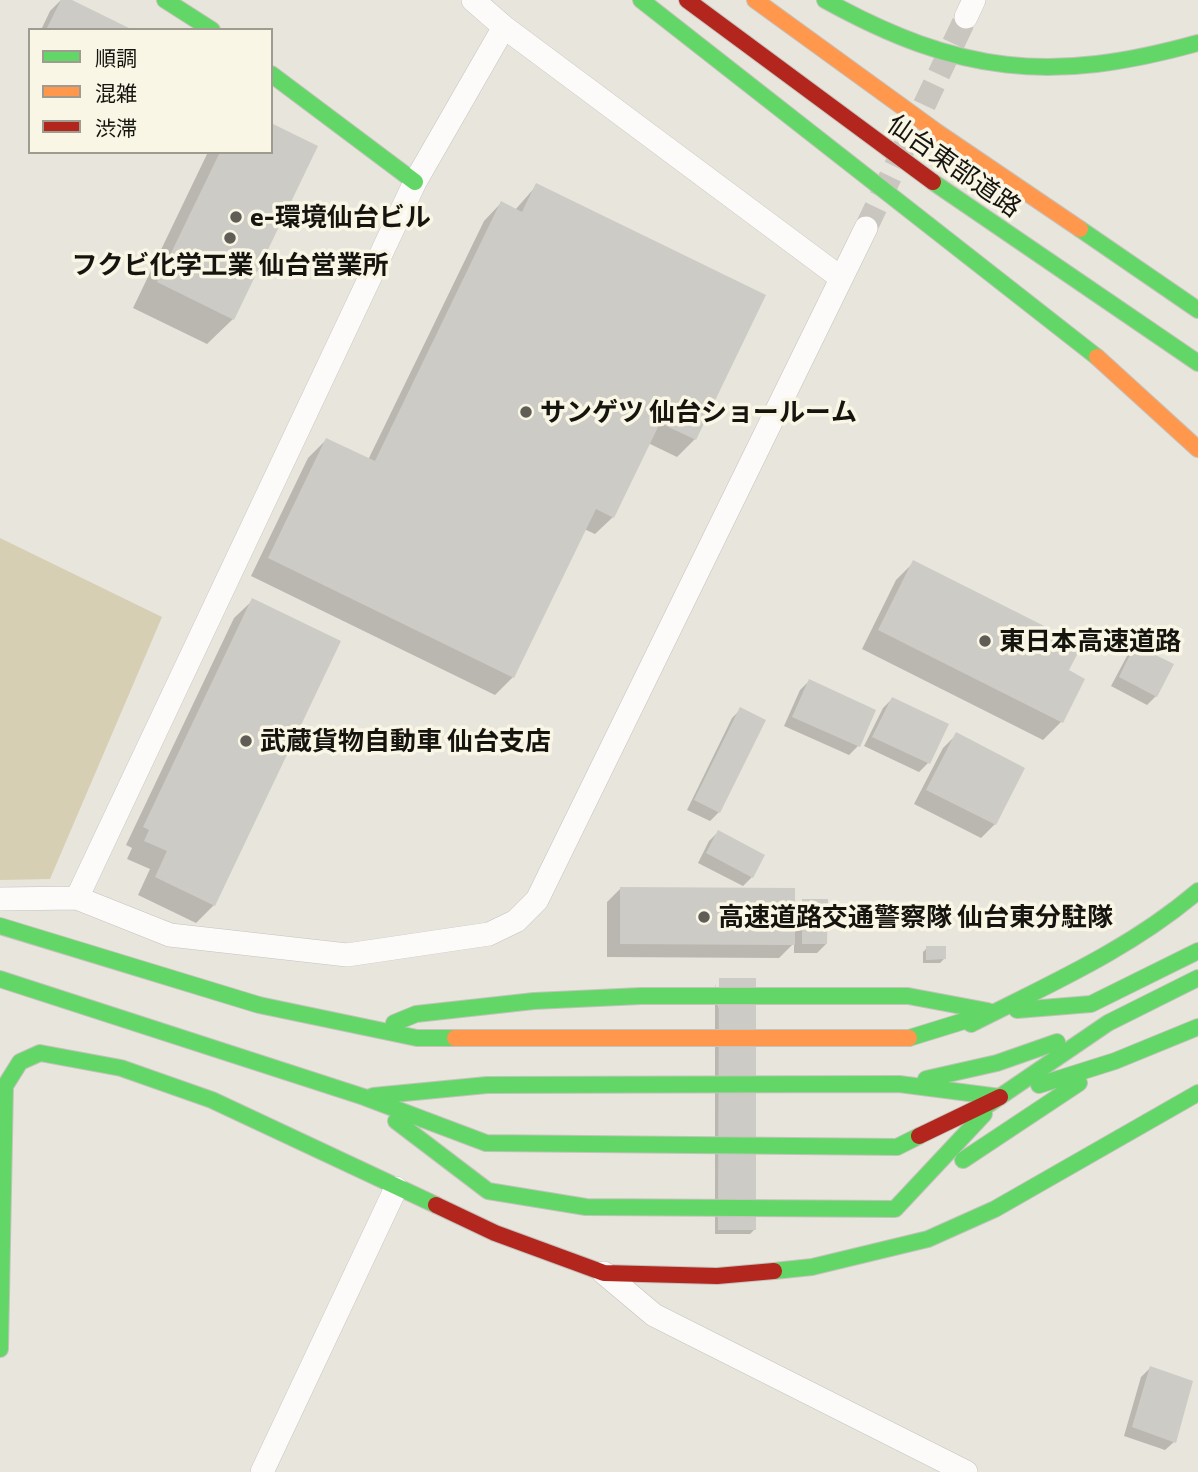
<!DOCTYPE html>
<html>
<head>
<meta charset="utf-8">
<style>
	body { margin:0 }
	#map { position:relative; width:1198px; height:1472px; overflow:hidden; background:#e8e5dd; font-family:Commissioner,"Noto Sans JP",sans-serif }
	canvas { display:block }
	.legend { position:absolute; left:28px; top:28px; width:245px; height:126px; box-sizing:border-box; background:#f9f6e6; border:2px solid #9e9c90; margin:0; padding:9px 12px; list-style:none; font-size:21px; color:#16140f }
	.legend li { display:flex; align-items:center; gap:14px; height:35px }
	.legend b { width:35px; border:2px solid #9e9c90 }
</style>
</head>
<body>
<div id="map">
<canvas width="1198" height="1472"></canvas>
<ul class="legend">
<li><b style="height:9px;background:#63d668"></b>順調</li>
<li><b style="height:9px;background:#ff974d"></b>混雑</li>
<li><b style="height:9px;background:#b3261e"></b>渋滞</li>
</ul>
</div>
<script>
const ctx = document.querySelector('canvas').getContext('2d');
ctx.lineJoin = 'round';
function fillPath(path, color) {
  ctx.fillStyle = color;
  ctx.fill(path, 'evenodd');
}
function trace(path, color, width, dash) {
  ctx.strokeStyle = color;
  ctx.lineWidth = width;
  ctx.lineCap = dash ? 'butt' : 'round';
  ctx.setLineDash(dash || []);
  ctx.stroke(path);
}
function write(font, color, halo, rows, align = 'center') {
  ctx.font = font + ' Commissioner,"Noto Sans JP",sans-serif';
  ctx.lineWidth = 7;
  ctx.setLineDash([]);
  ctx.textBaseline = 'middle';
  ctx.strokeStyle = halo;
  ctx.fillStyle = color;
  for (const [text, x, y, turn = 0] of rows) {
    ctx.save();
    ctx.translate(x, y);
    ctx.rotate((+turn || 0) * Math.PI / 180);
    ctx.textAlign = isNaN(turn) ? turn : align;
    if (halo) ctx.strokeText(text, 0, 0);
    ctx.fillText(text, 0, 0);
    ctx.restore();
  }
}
fillPath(new Path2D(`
	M 0,538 L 162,617 L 50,879 L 0,880 Z`), '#d6cfb4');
fillPath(new Path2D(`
	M 61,0 L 68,0 L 129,30 L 41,30 L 50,11 Z
	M 316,147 L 233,319 L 207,344 L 133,308 L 208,152 L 271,152 Z
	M 537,185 L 764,296 L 695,439 L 677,457 L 648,443 L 613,517 L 595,534 L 584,529 L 513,677 L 495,695 L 251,576 L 308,458 L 326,440 L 368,460 L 484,221 L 501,203 L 515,210 Z
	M 914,562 L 1066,671 L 1083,679 L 1061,722 L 1043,740 L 862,649 L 896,580 Z
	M 252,601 L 214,905 L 196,923 L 138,895 L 150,869 L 127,859 L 132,848 L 126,845 L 234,618 Z
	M 1136,647 L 1156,696 L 1147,705 L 1111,686 L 1127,656 Z
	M 809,681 L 874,711 L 858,746 L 849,755 L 784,726 L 800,690 Z
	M 892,699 L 947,725 L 928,763 L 919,772 L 864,746 L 883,708 Z
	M 741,709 L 719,812 L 710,821 L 687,810 L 732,718 Z
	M 956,735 L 995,824 L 981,838 L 914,804 L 943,748 Z
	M 718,832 L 763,856 L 752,877 L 743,886 L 698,863 L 709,841 Z
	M 620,889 L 793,911 L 803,901 L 826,944 L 817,953 L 794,953 L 794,943 L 779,958 L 607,957 L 607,902 Z
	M 927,948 L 944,959 L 940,963 L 923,963 L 923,952 Z
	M 715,984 L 754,1230 L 750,1234 L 715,1234 Z
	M 1150,1368 L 1174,1442 L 1165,1450 L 1124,1436 L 1141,1377 Z`), '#0003');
fillPath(new Path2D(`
	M 61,0 L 72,0 L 133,30 L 46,30 Z
	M 271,123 L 318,146 L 234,320 L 157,282 L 220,152 L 271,152 Z
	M 536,183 L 766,295 L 696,440 L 660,423 L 614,518 L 596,509 L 514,678 L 268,558 L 326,438 L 375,461 L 501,201 L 522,212 Z
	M 913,560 L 1082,645 L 1069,670 L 1085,679 L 1063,723 L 878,630 Z
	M 252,598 L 341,641 L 215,906 L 155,877 L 167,851 L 144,841 L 149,830 L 143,827 Z
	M 1135,645 L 1174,664 L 1157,697 L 1119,677 Z
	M 809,679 L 876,710 L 860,747 L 792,717 Z
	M 892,697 L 949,724 L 930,764 L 872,737 Z
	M 740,707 L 766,720 L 720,813 L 694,800 Z
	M 956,732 L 1025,768 L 996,825 L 926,790 Z
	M 718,830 L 765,855 L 753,878 L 706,853 Z
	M 620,887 L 795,888 L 795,945 L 620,944 Z
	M 802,899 L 828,899 L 827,944 L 802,944 Z
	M 926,946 L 946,946 L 946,959 L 926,960 Z
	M 719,978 L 756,978 L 756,1230 L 718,1230 Z
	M 1150,1366 L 1193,1381 L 1176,1443 L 1132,1427 Z`), '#cdcbc5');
trace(new Path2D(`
	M 866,228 L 966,17`), '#c8c6be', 23, [23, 11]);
const street = new Path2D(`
	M 473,0 L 504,27
	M 966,17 L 974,0
	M 77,898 L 415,182 L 504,27 L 841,278
	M 0,899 L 77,898 L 170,935 L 347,955 L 489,934 L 516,921 L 537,900 L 866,228
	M 604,1273 L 654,1315 L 966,1472
	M 262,1472 L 396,1188`);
const fast = new Path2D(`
	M 165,0 L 212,30
	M 641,0 L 1097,357
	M 825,0 C 959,74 1051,84 1198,43
	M 271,74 L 415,182
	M 933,182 L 1198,363
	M 1080,229 L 1198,310
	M 0,926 L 259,1005 L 417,1038 L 455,1038
	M 0,979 L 364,1097 L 486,1143 L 897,1147 L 919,1136
	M 1017,1010 L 1091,1004 L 1198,951
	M 394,1023 L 416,1014 L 534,1001 L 641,996 L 908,996 L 988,1011
	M 971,1024 C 1050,984 1130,949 1198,891
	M 909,1038 L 993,1012
	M 926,1079 L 997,1063 L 1057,1042
	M 1039,1085 L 1115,1061 L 1198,1027
	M 373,1096 L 487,1085 L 899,1084 L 1000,1097
	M 979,1111 L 1108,1023 L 1198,978
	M 396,1121 L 488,1191 L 586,1207 L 895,1209 L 984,1114
	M 963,1160 L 1079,1083
	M 774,1271 L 812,1267 L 928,1239 L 995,1209 L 1198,1093
	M 0,1349 L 5,1086 L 20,1062 L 40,1053 L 121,1068 L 212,1100 L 436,1205`);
const slow = new Path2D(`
	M 755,0 L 937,132 L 1080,229
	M 1097,357 L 1198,449
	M 455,1038 L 909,1038`);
const jam = new Path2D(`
	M 687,0 L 933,182
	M 919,1136 L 1000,1097
	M 436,1205 L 495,1233 L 604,1273 L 717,1276 L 774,1271`);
trace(street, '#c5c2bc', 24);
trace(fast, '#c5c2bc', 18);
trace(slow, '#c5c2bc', 18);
trace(jam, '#c5c2bc', 18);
trace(street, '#fcfbfa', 23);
trace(fast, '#63d668', 16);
trace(slow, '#ff974d', 16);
trace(jam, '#b3261e', 16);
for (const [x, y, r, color] of [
	[236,217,7,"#605d57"],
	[230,238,7,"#605d57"],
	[526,412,7,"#605d57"],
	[985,641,7,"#605d57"],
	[246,741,7,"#605d57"],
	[704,917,7,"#605d57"]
]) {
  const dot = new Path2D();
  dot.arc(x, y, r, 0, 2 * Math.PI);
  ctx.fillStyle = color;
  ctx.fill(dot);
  trace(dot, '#f9f6e6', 2.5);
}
write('26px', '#16140f', '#f9f6e6', [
	["仙台東部道路",954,166,35]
]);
write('bold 26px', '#16140f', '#f9f6e6', [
	["e-環境仙台ビル",250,217],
	["フクビ化学工業 仙台営業所",230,265,"center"],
	["サンゲツ 仙台ショールーム",540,412],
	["東日本高速道路",999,641],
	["武蔵貨物自動車 仙台支店",260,741],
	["高速道路交通警察隊 仙台東分駐隊",718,917]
], 'left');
</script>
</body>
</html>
